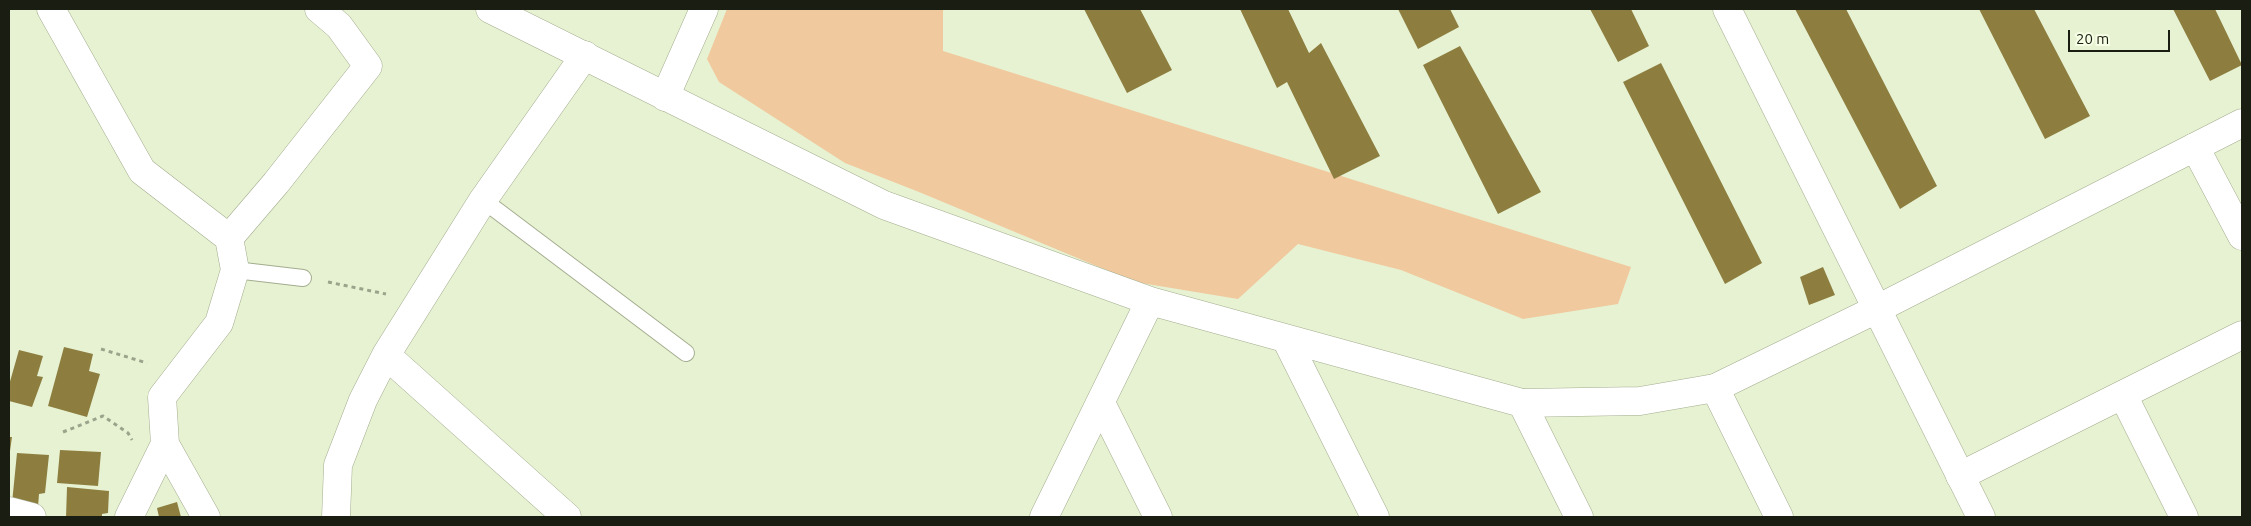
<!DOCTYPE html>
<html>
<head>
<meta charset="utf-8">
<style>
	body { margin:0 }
	#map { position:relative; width:2251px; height:526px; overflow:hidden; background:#e7f2d2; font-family:Ubuntu,sans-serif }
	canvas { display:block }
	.frame { position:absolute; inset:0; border:10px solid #1a1d12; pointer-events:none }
	.scale { position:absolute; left:2068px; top:30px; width:102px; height:22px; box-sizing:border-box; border:2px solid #1a1d12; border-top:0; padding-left:6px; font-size:15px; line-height:18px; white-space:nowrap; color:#1a1d12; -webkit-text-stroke:4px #f6fee5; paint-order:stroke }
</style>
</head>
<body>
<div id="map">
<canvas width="2251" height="526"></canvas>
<div class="frame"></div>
<div class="scale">20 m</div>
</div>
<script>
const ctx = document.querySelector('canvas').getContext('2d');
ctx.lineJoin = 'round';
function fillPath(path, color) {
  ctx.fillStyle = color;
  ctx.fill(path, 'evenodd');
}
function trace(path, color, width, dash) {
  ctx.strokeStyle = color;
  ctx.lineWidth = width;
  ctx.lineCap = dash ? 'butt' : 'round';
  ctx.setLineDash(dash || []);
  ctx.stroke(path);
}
fillPath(new Path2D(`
	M 727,9 L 943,9 L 943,51 L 1631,267 L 1618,304 L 1523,319 L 1401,270 L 1298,244 L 1238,299 L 1135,282 L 919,192 L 845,163 L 719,82 L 707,59 Z`), '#f0c99e');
fillPath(new Path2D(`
	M 1084,9 L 1140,9 L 1172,70 L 1127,93 Z
	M 1240,9 L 1288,9 L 1309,53 L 1321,43 L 1380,156 L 1334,179 L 1287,82 L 1277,88 Z
	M 1398,9 L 1450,9 L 1459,27 L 1418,49 Z
	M 1590,9 L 1631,9 L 1649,46 L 1618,62 Z
	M 1795,9 L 1846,9 L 1937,186 L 1900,209 Z
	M 1979,9 L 2034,9 L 2090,116 L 2045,139 Z
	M 2173,9 L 2215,9 L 2242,65 L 2210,81 Z
	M 1460,46 L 1541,192 L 1498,214 L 1423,65 Z
	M 1661,63 L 1762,263 L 1725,284 L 1623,82 Z
	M 1823,267 L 1835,295 L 1809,305 L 1800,277 Z
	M 64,347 L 93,354 L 89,371 L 100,374 L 87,417 L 48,406 Z
	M 19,350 L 43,356 L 37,376 L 43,377 L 32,407 L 9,401 L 9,385 Z
	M 9,437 L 12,437 L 10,451 L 9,451 Z
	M 60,450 L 101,452 L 98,486 L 57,483 Z
	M 17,453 L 49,455 L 45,493 L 39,494 L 38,507 L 12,503 Z
	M 67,487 L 109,491 L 108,513 L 102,514 L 102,517 L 66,517 Z
	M 177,502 L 181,517 L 159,517 L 157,508 Z`), '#8d7e40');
const lane = new Path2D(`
	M 483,200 L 686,353
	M 235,270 L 303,278`);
const street = new Path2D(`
	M 51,9 L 142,171 L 229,238 L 235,270 L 219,323 L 162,397 L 165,444 L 206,517
	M 665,97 L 704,9
	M 2195,147 L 2242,236
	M 229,238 L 276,183 L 368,66 L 339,26 L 319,9
	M 386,355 L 567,517
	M 1715,388 L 1779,517
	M 2123,395 L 2184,517
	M 1101,403 L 1158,517
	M 1522,403 L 1579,517
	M 1960,476 L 2242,335
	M 9,511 L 32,517
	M 129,517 L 165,444
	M 336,517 L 338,465 L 363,400 L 386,355 L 483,200 L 585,55`);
const secondary = new Path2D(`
	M 490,9 L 884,205 L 1150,301 L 1522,403 L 1640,401 L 1715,388 L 1877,309 L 2242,123
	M 1727,9 L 1981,517
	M 1286,339 L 1375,517
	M 1044,517 L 1150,301`);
trace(lane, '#a3ad8f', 18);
trace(street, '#a3ad8f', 29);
trace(secondary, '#a3ad8f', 29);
trace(new Path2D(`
	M 328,282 L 386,294
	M 101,349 L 147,363
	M 63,432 L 103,416 L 128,433 L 132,440`), '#9ba38b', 3, [4, 4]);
trace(lane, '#fff', 16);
trace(street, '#fff', 28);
trace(secondary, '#fff', 28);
</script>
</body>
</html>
